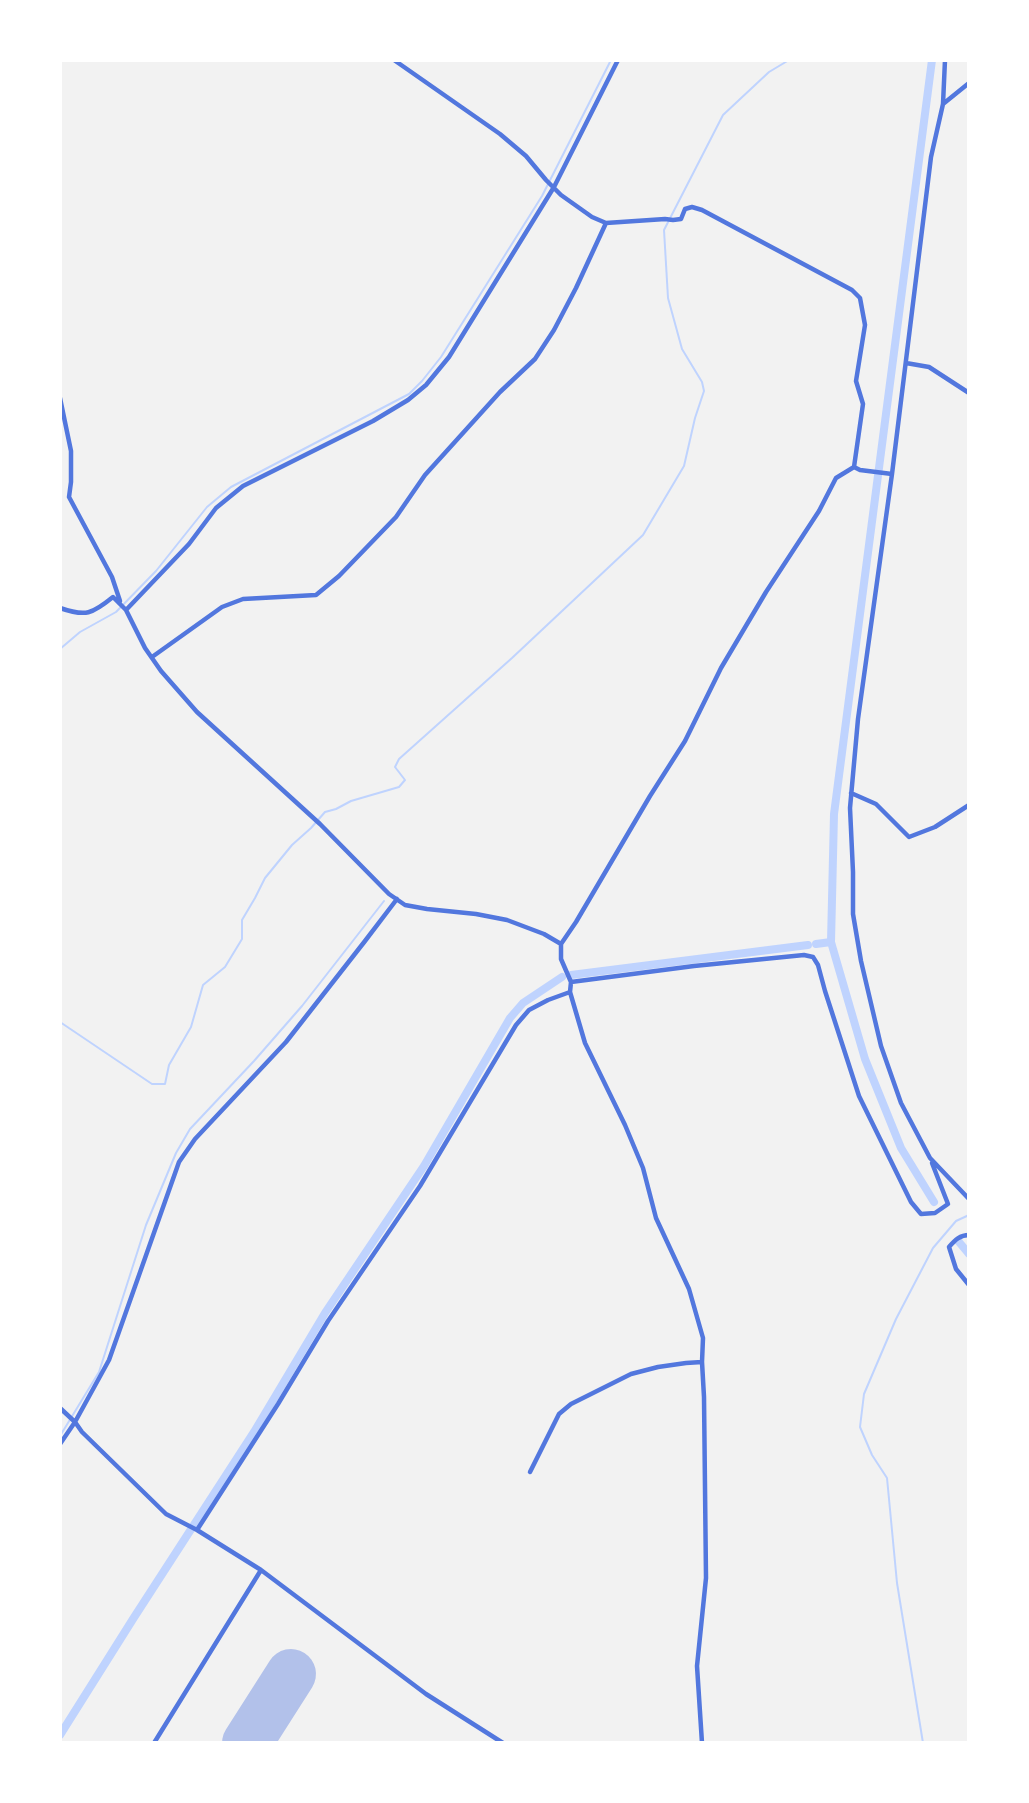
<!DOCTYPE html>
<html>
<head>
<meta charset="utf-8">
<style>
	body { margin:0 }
	#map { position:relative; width:1029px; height:1803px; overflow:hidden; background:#f2f2f2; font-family:Overpass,sans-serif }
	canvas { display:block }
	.frame { position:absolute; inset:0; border:62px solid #fff; pointer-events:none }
</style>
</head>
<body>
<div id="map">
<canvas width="1029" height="1803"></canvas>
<div class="frame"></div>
</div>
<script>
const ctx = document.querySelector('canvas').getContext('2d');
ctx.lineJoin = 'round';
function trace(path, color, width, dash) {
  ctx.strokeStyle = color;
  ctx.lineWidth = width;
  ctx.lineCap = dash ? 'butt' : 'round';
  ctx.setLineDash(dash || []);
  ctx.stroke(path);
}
trace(new Path2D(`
	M 60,649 L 80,632 L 116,612 L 156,571 L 207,507 L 231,487 L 409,394 L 422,381 L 441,357 L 542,196 L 611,60
	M 60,1022 L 152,1084 L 165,1084 L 169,1065 L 191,1027 L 203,985 L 225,967 L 242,939 L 242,920 L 255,898 L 265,878 L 292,845 L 311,828 L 325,812 L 336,809 L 351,801 L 399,787 L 405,780 L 395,767 L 399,759 L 512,658 L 643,535 L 684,466 L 695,418 L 704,391 L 702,382 L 682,349 L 668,298 L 664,230 L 723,115 L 769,72 L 789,60
	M 60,1436 L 99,1372 L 146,1225 L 176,1153 L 190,1129 L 254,1061 L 302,1006 L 384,901
	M 923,1743 L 897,1583 L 887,1478 L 872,1455 L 860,1427 L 864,1394 L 896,1319 L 933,1248 L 956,1221 L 969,1215`), '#bfd3fe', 2);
trace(new Path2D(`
	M 932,60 L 834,814 L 831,942 L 865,1059 L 901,1148 L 934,1202
	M 816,944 L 831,942
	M 571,975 L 808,945
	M 959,1242 L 969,1254
	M 60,1735 L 133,1619 L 254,1432 L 325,1313 L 424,1166 L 510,1018 L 523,1003 L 562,977`), '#bfd3fe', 8);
trace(new Path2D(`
	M 247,1743 L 291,1674`), '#b2c1ea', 50);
trace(new Path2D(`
	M 394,60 L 500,134 L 526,156 L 546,180 L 561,195 L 592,217 L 606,223 L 665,219 L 673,220 L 681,219 L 685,209 L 692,207 L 702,210 L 852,290 L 860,298 L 865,325 L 856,381 L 863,404 L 854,467
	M 945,60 L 943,104 L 931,157 L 892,474 L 858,719 L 850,808 L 853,872 L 853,914 L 861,961 L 881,1046 L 901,1103 L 930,1158 L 969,1199
	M 943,104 L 969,83
	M 906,363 L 929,367 L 969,393
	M 60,398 L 71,451 L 71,482 L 69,497 L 112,577 L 120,601
	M 60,608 C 86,617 92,614 113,597 L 126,610 L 145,648 L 161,671 L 197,712 L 320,824 L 389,894 L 405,905 L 427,909 L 476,914 L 507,920 L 544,934 L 561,944 L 561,959 L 571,982 L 570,992 L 548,1000 L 529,1010 L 516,1025 L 420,1186 L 328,1321 L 278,1404 L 197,1530
	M 126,610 L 189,544 L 216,508 L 243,486 L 373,421 L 408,400 L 426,385 L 449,357 L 554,187 L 618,60
	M 152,657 L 222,607 L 243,599 L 316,595 L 339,576 L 396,517 L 425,475 L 500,392 L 535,359 L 554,330 L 576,288 L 606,223
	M 851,793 L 876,804 L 909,837 L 935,827 L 969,805
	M 561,944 L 576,922 L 650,796 L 685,741 L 721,668 L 766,592 L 819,511 L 836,478 L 854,467 L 860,470 L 892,474
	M 571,982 L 694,966 L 804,955 L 813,957 L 818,965 L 825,991 L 859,1096 L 911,1202 L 921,1214 L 935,1213 L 948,1204 L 932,1163
	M 570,992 L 585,1043 L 625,1125 L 643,1168 L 656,1218 L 689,1289 L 703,1338 L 702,1362 L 704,1397 L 706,1578 L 697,1666 L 702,1743
	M 969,1235 C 960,1235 955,1240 949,1247 L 956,1269 L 969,1285
	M 60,1408 L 75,1422 L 82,1432 L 166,1514 L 197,1530 L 261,1570 L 426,1694 L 503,1743
	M 60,1444 L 75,1422 L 109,1360 L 179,1162 L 195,1139 L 286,1042 L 365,941 L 397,899
	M 530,1472 L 559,1414 L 571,1404 L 631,1374 L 658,1367 L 686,1363 L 702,1362
	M 154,1743 L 261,1570`), '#5277de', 4.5);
</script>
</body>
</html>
